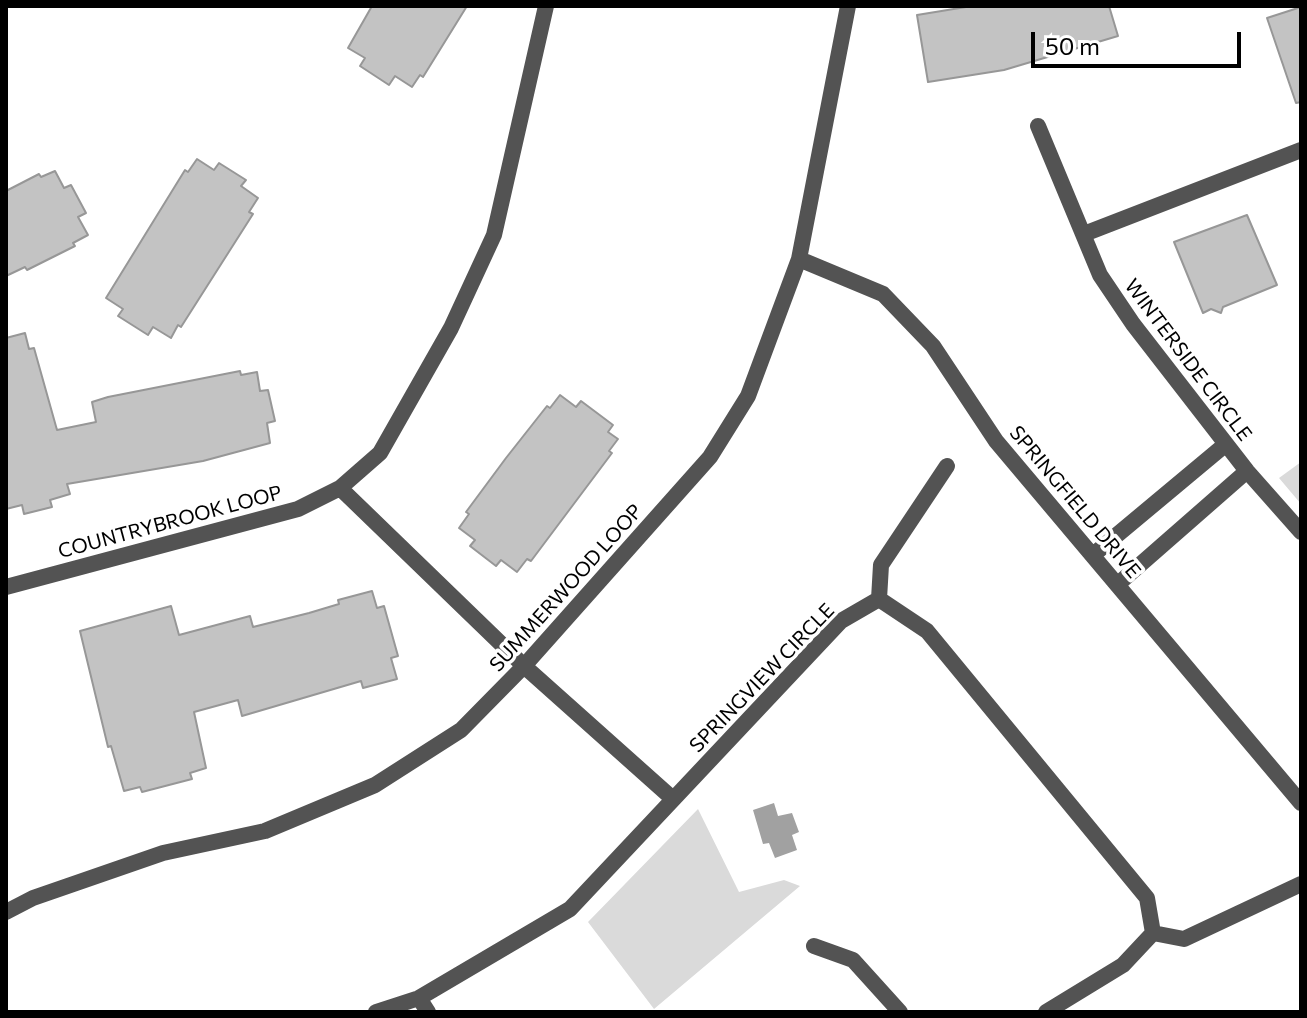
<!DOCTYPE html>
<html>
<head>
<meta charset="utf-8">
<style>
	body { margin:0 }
	#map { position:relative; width:1307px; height:1018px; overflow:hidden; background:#fff; font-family:Commissioner,sans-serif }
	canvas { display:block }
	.frame { position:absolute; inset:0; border:8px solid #000; pointer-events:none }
	.scale { position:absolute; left:1031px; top:32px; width:210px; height:36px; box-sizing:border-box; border:4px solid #000; border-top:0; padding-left:10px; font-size:24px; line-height:28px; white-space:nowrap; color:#000; -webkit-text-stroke:6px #fff; paint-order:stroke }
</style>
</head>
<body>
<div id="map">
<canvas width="1307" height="1018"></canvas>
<div class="frame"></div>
<div class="scale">50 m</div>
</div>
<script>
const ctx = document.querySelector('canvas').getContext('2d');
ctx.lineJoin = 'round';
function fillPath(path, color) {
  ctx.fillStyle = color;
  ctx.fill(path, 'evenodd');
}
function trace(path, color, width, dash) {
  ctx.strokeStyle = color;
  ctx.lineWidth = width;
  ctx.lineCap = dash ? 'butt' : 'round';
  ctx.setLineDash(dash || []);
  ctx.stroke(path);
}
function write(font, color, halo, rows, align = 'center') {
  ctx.font = font + ' Commissioner,sans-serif';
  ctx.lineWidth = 7;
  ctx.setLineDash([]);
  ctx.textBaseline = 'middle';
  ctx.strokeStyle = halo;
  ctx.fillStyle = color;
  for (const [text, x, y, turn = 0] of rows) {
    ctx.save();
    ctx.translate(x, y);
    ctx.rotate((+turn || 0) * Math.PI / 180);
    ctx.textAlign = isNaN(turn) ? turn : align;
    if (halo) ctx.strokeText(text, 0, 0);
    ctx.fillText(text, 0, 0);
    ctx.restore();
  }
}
fillPath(new Path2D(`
	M 1301,462 L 1301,504 L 1279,478 Z
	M 698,809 L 739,892 L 784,880 L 800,886 L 654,1009 L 588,922 Z`), '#dadada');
fillPath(new Path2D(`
	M 774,803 L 778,816 L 792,813 L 799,832 L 792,835 L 797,850 L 775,858 L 769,843 L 763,844 L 753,810 Z`), '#a1a1a1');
const building = new Path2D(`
	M 372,6 L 467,6 L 423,77 L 420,75 L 412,87 L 395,76 L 389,85 L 360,66 L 365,58 L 348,48 Z
	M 972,6 L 1109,6 L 1118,36 L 1004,70 L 928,82 L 917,15 Z
	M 1301,7 L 1301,102 L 1296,103 L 1267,18 Z
	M 197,159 L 214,170 L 219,163 L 246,180 L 241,186 L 258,198 L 249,212 L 253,214 L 181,327 L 178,325 L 171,338 L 153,327 L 148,335 L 118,316 L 123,309 L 106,298 L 185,170 L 188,172 Z
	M 55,171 L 64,188 L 71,185 L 86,213 L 78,217 L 88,235 L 73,243 L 75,246 L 27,270 L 25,267 L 6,276 L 6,191 L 39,174 L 41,177 Z
	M 1247,215 L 1277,285 L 1223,307 L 1221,313 L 1211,309 L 1203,313 L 1174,242 Z
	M 25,333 L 29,349 L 34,348 L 57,430 L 96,422 L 92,402 L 108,397 L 240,371 L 241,375 L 257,372 L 260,391 L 268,390 L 275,421 L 267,423 L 270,443 L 203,461 L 67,484 L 70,494 L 50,500 L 52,507 L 24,514 L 22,505 L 6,509 L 6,338 Z
	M 560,395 L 576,407 L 581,401 L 613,425 L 608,432 L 618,439 L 609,451 L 612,453 L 531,561 L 527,559 L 517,572 L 501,560 L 496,566 L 470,546 L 475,540 L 459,528 L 469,514 L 466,512 L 506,458 L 547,406 L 550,408 Z
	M 372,591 L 377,608 L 384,606 L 398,656 L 391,658 L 397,679 L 363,688 L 361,681 L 242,716 L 238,700 L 194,712 L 206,768 L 190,773 L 192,779 L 142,792 L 140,787 L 124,791 L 111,746 L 108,747 L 80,631 L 171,606 L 179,635 L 250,616 L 253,627 L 309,613 L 339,604 L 338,600 Z`);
fillPath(building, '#c3c3c3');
trace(building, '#979797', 2);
trace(new Path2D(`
	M 1038,126 L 1100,275 L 1133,324 L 1247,471 L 1301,532
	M 1084,234 L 1301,150
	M 799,259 L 883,294 L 933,346 L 996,441 L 1301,803
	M 340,488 L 524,666 L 673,799
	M 1093,555 L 1226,444
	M 1118,584 L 1247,471
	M 6,587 L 298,509 L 340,488 L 380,453 L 451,328 L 494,235 L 546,6
	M 879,599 L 927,631 L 1147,898 L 1153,933 L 1123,965 L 1046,1012
	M 879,599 L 881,565 L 947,466
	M 6,912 L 33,898 L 163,853 L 265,831 L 375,785 L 461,730 L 524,666 L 710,457 L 748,396 L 799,259 L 848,6
	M 1153,933 L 1184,939 L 1301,884
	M 814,946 L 853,960 L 900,1012
	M 419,998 L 428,1012
	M 376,1012 L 419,998 L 570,909 L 841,621 L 879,599`), '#535353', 16);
write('20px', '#000', '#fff', [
	["WINTERSIDE CIRCLE",1188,360,53],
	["SPRINGFIELD DRIVE",1075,502,50],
	["COUNTRYBROOK LOOP",170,522,-15],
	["SUMMERWOOD LOOP",566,588,-48],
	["SPRINGVIEW CIRCLE",762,678,-46]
]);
</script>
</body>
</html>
